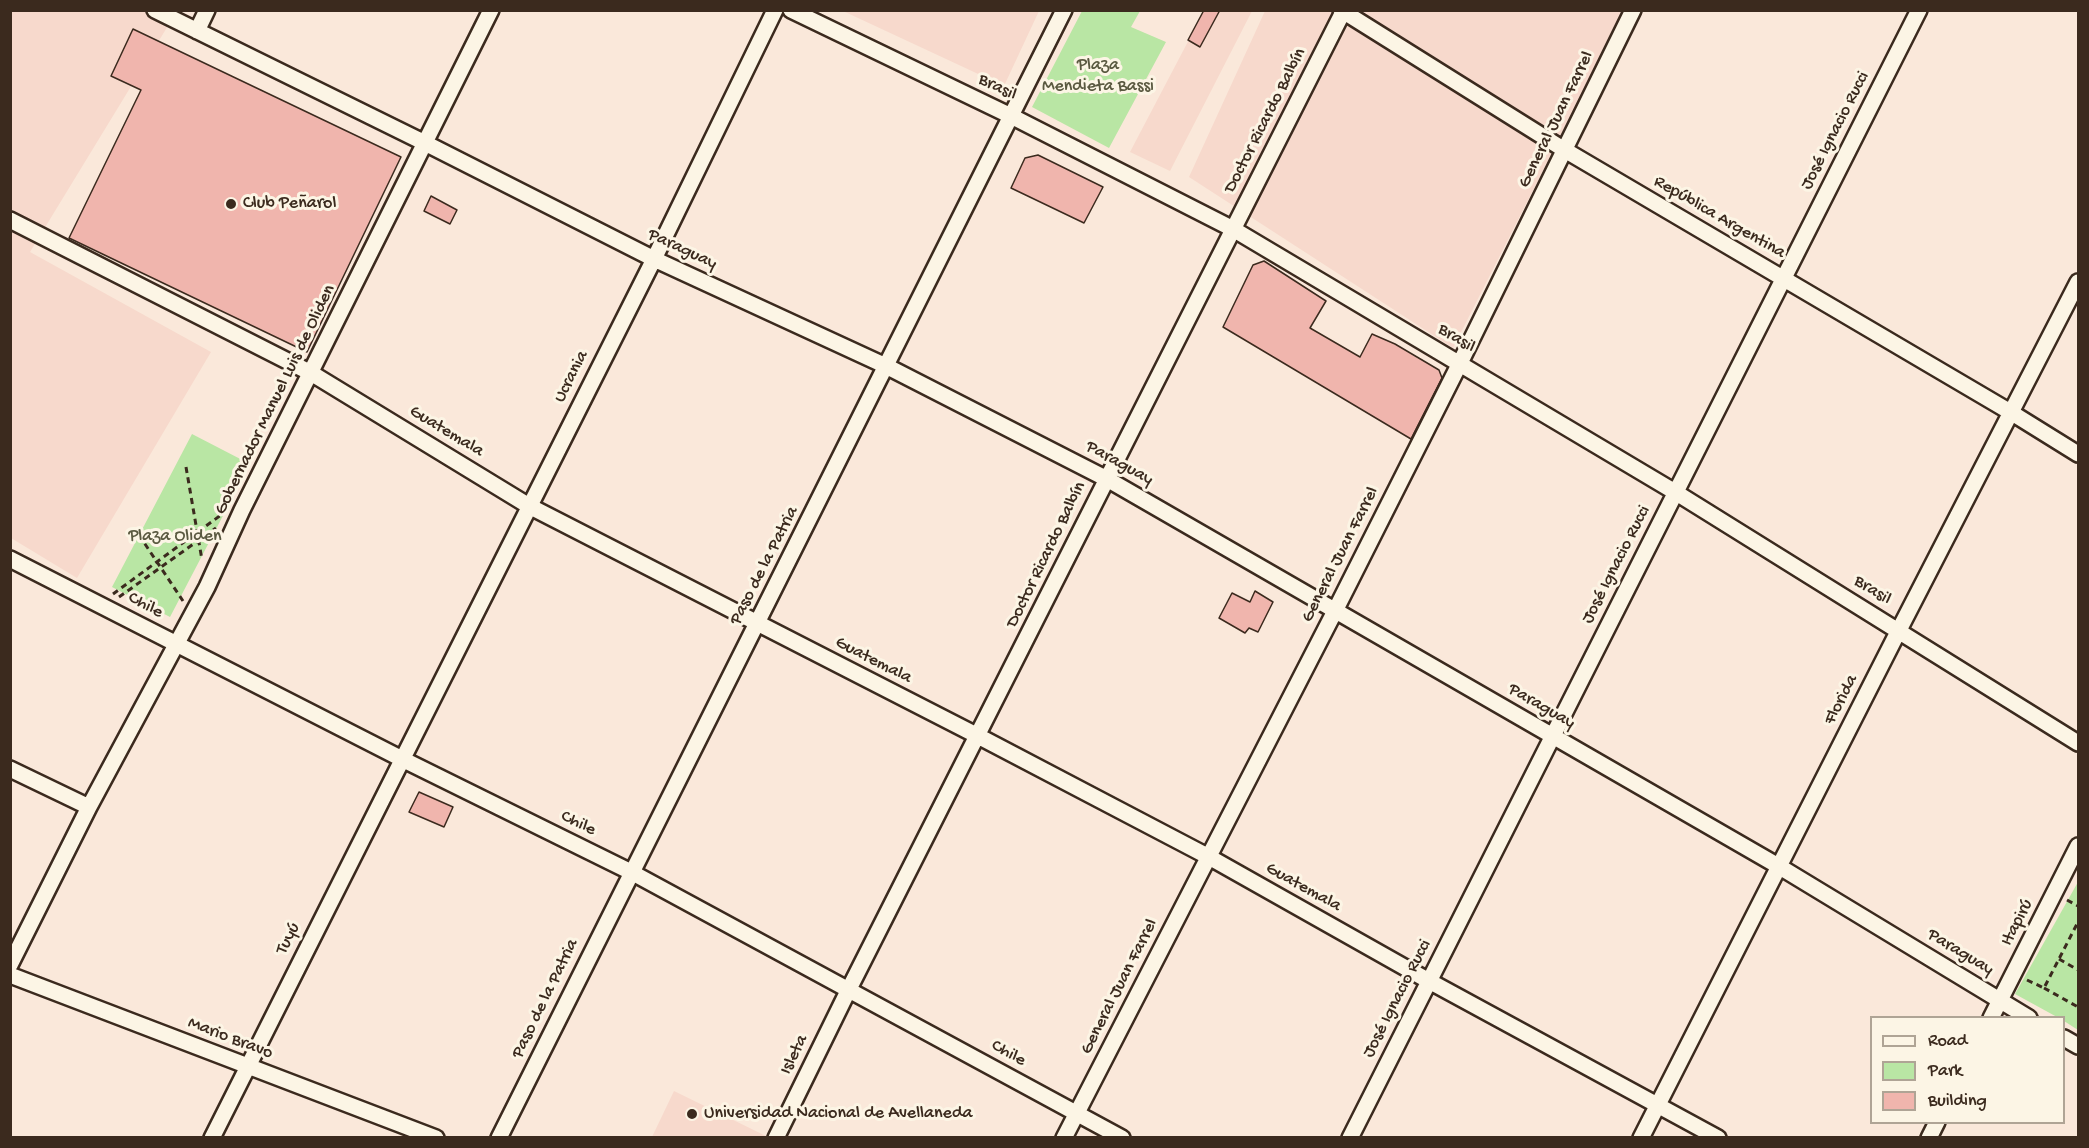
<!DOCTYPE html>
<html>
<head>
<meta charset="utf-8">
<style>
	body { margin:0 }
	#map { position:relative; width:2089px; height:1148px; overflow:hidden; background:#fae8da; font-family:"Gochi Hand",sans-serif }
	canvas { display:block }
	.frame { position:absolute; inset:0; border:12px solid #3b2a1e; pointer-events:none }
	.legend { position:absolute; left:1870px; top:1016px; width:195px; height:108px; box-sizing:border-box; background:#fcf5e5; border:2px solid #afa495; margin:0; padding:8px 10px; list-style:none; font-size:18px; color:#3b2a1e }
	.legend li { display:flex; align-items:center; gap:12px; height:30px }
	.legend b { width:30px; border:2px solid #afa495 }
</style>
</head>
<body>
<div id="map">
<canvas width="2089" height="1148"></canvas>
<div class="frame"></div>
<ul class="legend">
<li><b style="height:8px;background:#fcf5e5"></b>Road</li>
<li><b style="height:16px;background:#b9e6a4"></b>Park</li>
<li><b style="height:16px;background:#f0b5ad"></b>Building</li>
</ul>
</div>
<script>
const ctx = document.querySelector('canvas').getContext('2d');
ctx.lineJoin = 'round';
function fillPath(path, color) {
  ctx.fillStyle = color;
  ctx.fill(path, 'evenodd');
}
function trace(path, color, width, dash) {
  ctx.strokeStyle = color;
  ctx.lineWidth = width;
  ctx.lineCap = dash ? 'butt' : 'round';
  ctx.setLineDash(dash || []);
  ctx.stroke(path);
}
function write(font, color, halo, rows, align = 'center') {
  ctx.font = font + ' "Gochi Hand",sans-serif';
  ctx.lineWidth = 6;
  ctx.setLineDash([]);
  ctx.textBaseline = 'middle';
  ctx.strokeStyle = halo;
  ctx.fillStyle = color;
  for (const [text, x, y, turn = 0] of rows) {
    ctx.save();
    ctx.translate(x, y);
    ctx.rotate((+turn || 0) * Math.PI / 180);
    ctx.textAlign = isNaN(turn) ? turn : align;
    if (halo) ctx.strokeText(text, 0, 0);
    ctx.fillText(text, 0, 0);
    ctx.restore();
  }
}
fillPath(new Path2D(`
	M 10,11 L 177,11 L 30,252 L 211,352 L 77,578 L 11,538 Z
	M 843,11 L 1039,11 L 1004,86 Z
	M 1204,11 L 1252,11 L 1170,171 L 1130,152 Z
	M 1265,11 L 1624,11 L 1453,348 L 1189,177 Z
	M 674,1091 L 768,1137 L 652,1137 Z`), '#f7d9cc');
fillPath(new Path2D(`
	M 1082,11 L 1140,11 L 1131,27 L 1166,42 L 1109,148 L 1032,107 Z
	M 192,434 L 250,464 L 170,617 L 112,587 Z
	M 2078,882 L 2078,1030 L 2064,1021 L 2064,1018 L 2057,1017 L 2015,994 Z`), '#b9e6a4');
const building = new Path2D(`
	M 1204,10 L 1220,10 L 1200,47 L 1188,40 Z
	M 133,29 L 401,157 L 307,352 L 69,238 L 141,90 L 111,76 Z
	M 1038,155 L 1103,187 L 1084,223 L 1011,188 L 1025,158 Z
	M 431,196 L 457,210 L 450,224 L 424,211 Z
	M 1264,261 L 1326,301 L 1310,328 L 1360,357 L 1372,334 L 1395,344 L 1439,370 L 1442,378 L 1411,439 L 1223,327 L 1253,265 Z
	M 1255,591 L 1273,602 L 1258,632 L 1249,628 L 1245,633 L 1219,618 L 1232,593 L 1250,602 Z
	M 419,792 L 453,807 L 444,827 L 409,812 Z`);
fillPath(building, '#f0b5ad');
trace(building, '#3b2a1e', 1.5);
const street = new Path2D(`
	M 155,10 L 425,143 L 654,259 L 886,366 L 1107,479 L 1780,867 L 2029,1018
	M 791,10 L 1011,116 L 1233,229 L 1675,492 L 2078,743
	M 1341,10 L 1563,149 L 2012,413 L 2078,454
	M 197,31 L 207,10
	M 10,220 L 311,373 L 529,506 L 978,736 L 1209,857 L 1429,981 L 1718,1138
	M 10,559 L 402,759 L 631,872 L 1122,1138
	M 10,769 L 89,807
	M 10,965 L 89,807 L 207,587 L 242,510 L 491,10
	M 10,975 L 436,1138
	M 1991,1018 L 2078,846
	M 2064,1038 L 2078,1046
	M 212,1138 L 654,259 L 775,10
	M 499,1138 L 1064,10
	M 776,1138 L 849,989 L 1344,10
	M 1064,1138 L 1335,611 L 1460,363 L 1633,10
	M 1350,1138 L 1919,10
	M 1641,1138 L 1899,630 L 2078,282
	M 1929,1138 L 1937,1122`);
trace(street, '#3b2a1e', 20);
trace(new Path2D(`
	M 186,467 L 202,560
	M 139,535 L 183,601
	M 113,594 L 221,515
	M 119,597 L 216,528
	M 2067,900 L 2078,906
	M 2059,959 L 2078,970
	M 2027,980 L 2044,988 L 2078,922
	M 2044,988 L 2078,1007`), '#3b2a1e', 3, [6, 4.5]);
trace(street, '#fcf5e5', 15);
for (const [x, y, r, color] of [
	[231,204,6,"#3b2a1e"],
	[692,1114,6,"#3b2a1e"]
]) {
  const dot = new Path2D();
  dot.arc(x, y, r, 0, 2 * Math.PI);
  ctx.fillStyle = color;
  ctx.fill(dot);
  trace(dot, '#fcf5e5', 2);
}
write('18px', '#5a5940', '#fcf5e5', [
	["Plaza",1098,66],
	["Mendieta Bassi",1098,87],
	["Plaza Oliden",175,537]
]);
write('18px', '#3b2a1e', '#fcf5e5', [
	["Brasil",997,88,26],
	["General Juan Farrel",1557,120,-64],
	["Doctor Ricardo Balbín",1266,121,-63],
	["José Ignacio Rucci",1836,131,-63],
	["República Argentina",1719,218,30],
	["Paraguay",682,250,25],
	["Brasil",1456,339,31],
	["Ucrania",572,377,-63],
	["Gobernador Manuel Luis de Oliden",276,400,-64],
	["Guatemala",446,432,31],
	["Paraguay",1119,464,29],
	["Doctor Ricardo Balbín",1047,555,-64],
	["General Juan Farrel",1341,555,-63],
	["José Ignacio Rucci",1617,565,-63],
	["Paso de la Patria",765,566,-63],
	["Brasil",1872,591,32],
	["Chile",145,606,28],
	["Guatemala",873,661,27],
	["Florida",1842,700,-63],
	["Paraguay",1541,707,30],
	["Chile",578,824,26],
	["Guatemala",1303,888,29],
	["Itapirú",2018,923,-63],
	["Tuyú",289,939,-63],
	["Paraguay",1960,953,31],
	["General Juan Farrel",1120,987,-63],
	["Paso de la Patria",546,999,-64],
	["José Ignacio Rucci",1398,999,-63],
	["Mario Bravo",230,1039,21],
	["Chile",1008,1054,29],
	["Isleta",795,1055,-64]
]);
write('18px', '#3b2a1e', '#fcf5e5', [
	["Club Peñarol",243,204],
	["Universidad Nacional de Avellaneda",704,1114]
], 'left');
</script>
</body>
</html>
